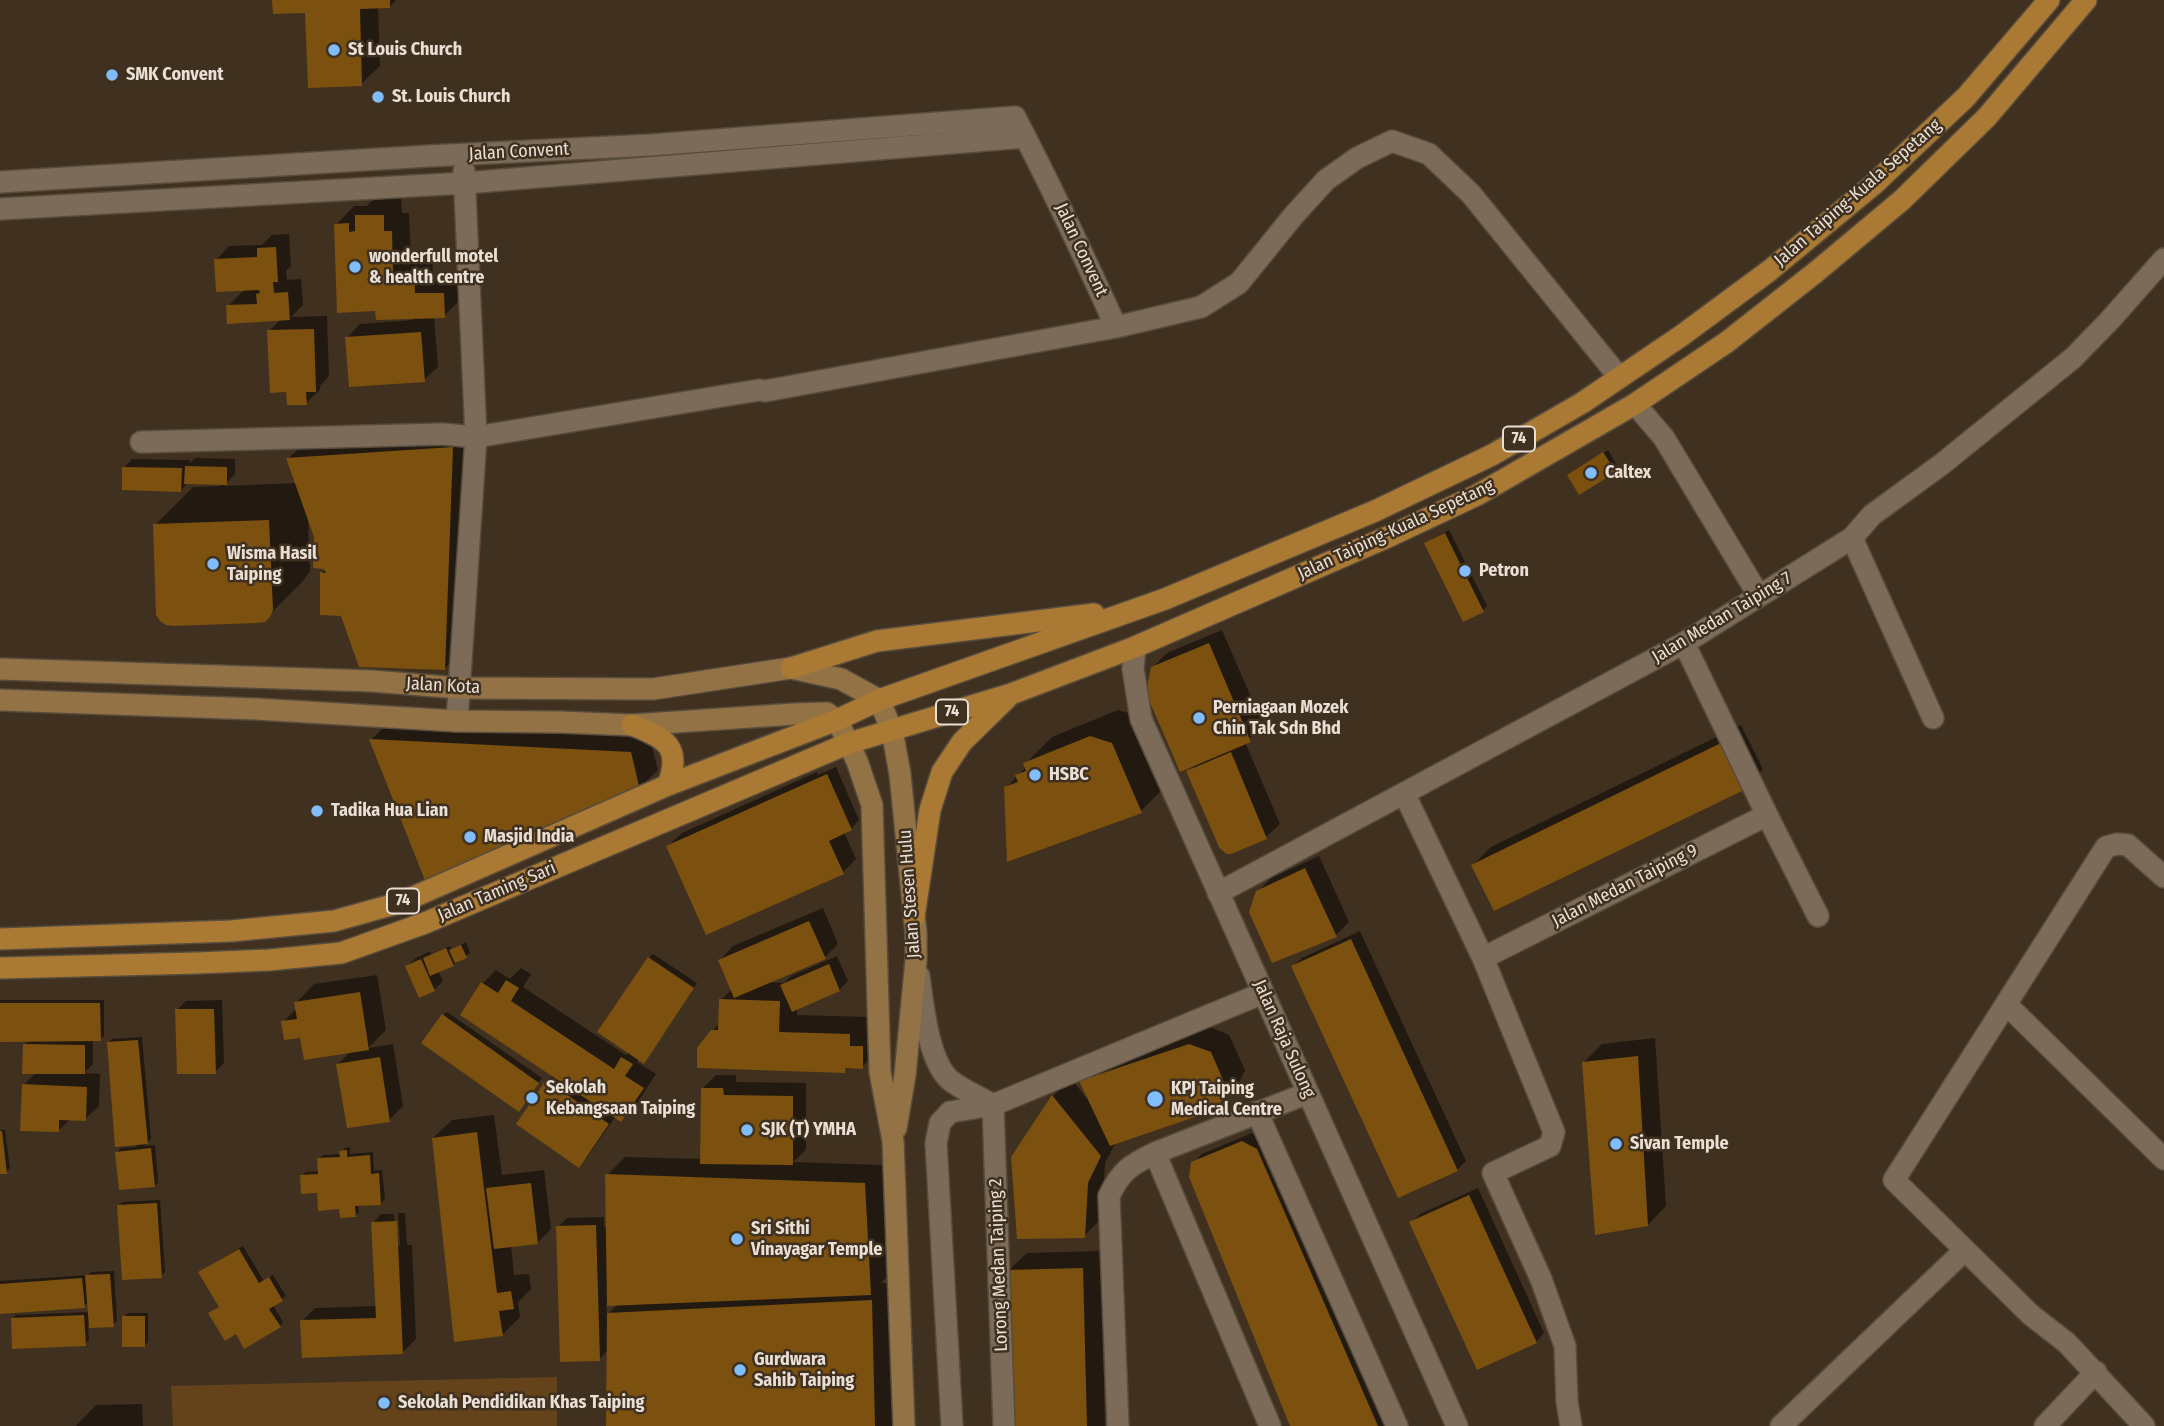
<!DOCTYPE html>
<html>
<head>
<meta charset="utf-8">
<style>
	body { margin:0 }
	canvas { display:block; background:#3f301f }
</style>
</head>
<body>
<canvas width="2164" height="1426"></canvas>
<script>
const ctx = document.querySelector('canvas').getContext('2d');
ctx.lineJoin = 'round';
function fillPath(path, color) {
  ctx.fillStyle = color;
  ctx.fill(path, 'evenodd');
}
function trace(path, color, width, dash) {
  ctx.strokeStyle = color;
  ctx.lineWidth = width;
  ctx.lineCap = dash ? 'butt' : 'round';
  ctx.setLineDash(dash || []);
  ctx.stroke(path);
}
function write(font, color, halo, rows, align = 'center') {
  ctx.font = font + ' "Fira Sans Condensed",sans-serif';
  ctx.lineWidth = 5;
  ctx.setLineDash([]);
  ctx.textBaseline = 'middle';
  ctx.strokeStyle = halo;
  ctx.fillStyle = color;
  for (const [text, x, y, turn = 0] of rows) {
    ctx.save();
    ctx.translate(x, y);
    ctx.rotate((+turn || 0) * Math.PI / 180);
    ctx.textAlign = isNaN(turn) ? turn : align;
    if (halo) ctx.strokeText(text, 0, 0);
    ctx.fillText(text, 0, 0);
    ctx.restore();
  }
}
fillPath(new Path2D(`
	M 557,1377 L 557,1426 L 173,1426 L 171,1386 Z`), '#64431a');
fillPath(new Path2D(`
	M 274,0 L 396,0 L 390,6 L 378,7 L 380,66 L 361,84 L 306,11 Z
	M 401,197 L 402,213 L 409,213 L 411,256 L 432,255 L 433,276 L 461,275 L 462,298 L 444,316 L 434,317 L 438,367 L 424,380 L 347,338 L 360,324 L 413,320 L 413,317 L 377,310 L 336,225 L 354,206 L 367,206 L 375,198 Z
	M 289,234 L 291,266 L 286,271 L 287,280 L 301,279 L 303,305 L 291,317 L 327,316 L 329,376 L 320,386 L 320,390 L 306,403 L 288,391 L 269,331 L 281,319 L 228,306 L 245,289 L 216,260 L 229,246 L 262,245 L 272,235 Z
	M 470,429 L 463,650 L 445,668 L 342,614 L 322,573 L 328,567 L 308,519 L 310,571 L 303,581 L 264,620 L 155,525 L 193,487 L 221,486 L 221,483 L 189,482 L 181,490 L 124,468 L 132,459 L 190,460 L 190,463 L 195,458 L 235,459 L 235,474 L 224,486 L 297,483 L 288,459 L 306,441 Z
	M 1608,450 L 1618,467 L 1615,470 L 1573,471 Z
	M 1449,530 L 1487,606 L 1483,610 L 1426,543 Z
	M 1222,630 L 1264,727 L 1245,742 L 1280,824 L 1266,837 L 1231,852 L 1188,772 L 1197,763 L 1153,667 L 1167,653 Z
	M 1118,710 L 1139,716 L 1168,784 L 1141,811 L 1006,788 L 1026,767 L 1025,764 L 1052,737 Z
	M 389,722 L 649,734 L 658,770 L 639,789 L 371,740 Z
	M 1741,725 L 1763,769 L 1745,787 L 1473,865 L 1491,847 Z
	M 836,767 L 859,820 L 851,829 L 844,832 L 856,859 L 843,872 L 668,846 L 682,833 L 817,772 L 818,775 Z
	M 1319,856 L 1349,922 L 1336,935 L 1257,892 L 1271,878 Z
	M 823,908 L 838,944 L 825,957 L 766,982 L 784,983 L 791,976 L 837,956 L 848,981 L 839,990 L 797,1008 L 797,1015 L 868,1017 L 868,1028 L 881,1029 L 880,1049 L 862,1067 L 849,1067 L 845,1071 L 712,1031 L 720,1023 L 721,1000 L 732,989 L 720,960 L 733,946 Z
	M 1360,931 L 1466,1161 L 1457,1170 L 1293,966 L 1302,958 Z
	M 466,942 L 470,953 L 453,965 L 438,971 L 443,981 L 434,990 L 407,966 L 416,958 L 430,951 L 431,954 L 450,946 L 452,950 Z
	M 653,954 L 697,983 L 647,1058 L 639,1059 L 637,1062 L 656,1074 L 635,1106 L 621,1119 L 616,1116 L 587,1157 L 578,1166 L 547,1081 L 554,1075 L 483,983 L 496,970 L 510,979 L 521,968 L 531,974 L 523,987 L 626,1055 L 629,1052 L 649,958 Z
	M 377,975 L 386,1030 L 368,1048 L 393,1044 L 403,1106 L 389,1120 L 338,1064 L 352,1050 L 302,1036 L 283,1022 L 297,1008 L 296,1003 L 314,984 Z
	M 0,1000 L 104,1000 L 104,1036 L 100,1039 L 93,1040 L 93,1064 L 84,1073 L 100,1074 L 99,1106 L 85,1119 L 71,1118 L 58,1131 L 23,1085 L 37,1072 L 24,1045 L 30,1040 L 0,1040 Z
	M 222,1000 L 224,1063 L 215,1072 L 177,1010 L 186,1001 Z
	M 447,1012 L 542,1078 L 522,1106 L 443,1015 Z
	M 1208,1026 L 1229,1035 L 1245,1070 L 1236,1088 L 1217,1107 L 1116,1142 L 1105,1163 L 1102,1218 L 1084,1236 L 1012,1158 L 1053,1096 L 1071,1078 L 1087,1099 L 1081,1081 L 1099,1063 Z
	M 142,1037 L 151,1139 L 144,1146 L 155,1145 L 158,1182 L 155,1186 L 117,1152 L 121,1148 L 137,1147 L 108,1043 L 112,1039 Z
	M 1655,1038 L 1666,1206 L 1648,1225 L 1583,1063 L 1602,1044 Z
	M 716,1075 L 736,1075 L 736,1082 L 806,1083 L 806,1150 L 793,1162 L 883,1165 L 889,1275 L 881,1283 L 890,1283 L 893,1426 L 608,1426 L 608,1350 L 599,1359 L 558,1227 L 567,1218 L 604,1217 L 604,1227 L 608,1227 L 607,1175 L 625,1157 L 702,1159 L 702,1089 ZM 618,1304 L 607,1315 L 606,1305 Z
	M 494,1115 L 502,1175 L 544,1170 L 551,1229 L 538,1242 L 511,1245 L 514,1275 L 529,1274 L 531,1289 L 518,1302 L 520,1317 L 502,1335 L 433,1138 L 452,1120 Z
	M 0,1130 L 5,1130 L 10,1168 L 6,1172 L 0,1173 Z
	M 1252,1133 L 1265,1141 L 1390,1426 L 1292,1426 L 1193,1163 L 1202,1154 Z
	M 350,1147 L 350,1154 L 373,1152 L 374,1171 L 382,1170 L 385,1199 L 381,1203 L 358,1204 L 359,1212 L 355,1216 L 318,1191 L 302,1176 L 306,1172 L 320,1171 L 319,1159 L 323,1155 L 341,1154 L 345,1148 Z
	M 1478,1188 L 1544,1333 L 1536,1342 L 1411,1223 L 1420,1214 Z
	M 160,1200 L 165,1272 L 161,1276 L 119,1205 L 123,1202 Z
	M 398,1213 L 405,1213 L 407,1245 L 412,1245 L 416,1339 L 402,1353 L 302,1321 L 315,1308 L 377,1306 L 373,1223 L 381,1214 L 394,1214 L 396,1245 L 400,1245 Z
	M 243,1246 L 264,1281 L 273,1275 L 286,1296 L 273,1305 L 283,1322 L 280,1326 L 236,1332 L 210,1313 L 220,1306 L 204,1269 Z
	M 1101,1251 L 1105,1426 L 1014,1426 L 1008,1271 L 1027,1253 Z
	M 114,1271 L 117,1321 L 113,1325 L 88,1326 L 89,1340 L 85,1344 L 12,1319 L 16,1315 L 89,1312 L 89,1302 L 84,1306 L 0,1312 L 0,1281 L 88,1275 L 91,1272 Z
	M 128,1313 L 148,1313 L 148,1342 L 144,1346 L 124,1317 Z
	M 142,1404 L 143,1426 L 76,1426 L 96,1405 Z`), '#0007');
fillPath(new Path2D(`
	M 272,0 L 390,0 L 390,8 L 360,9 L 362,86 L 308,88 L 305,13 L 273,14 Z
	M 355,215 L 384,215 L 384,231 L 392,231 L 393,273 L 414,273 L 415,293 L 444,293 L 445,318 L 376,320 L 375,311 L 337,313 L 334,224 L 349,223 L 349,232 L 355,231 Z
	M 276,247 L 278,282 L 273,282 L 274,293 L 288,292 L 290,320 L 227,324 L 226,305 L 257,304 L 256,294 L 260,293 L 259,290 L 216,292 L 214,259 L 257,257 L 257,248 Z
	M 314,329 L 316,392 L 306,392 L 307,405 L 287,405 L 286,392 L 270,393 L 267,330 Z
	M 421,332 L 425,382 L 349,387 L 345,337 Z
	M 453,447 L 445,670 L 359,667 L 341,616 L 320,615 L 320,572 L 326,573 L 324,569 L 313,568 L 314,537 L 286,458 Z
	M 1603,452 L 1616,472 L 1579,495 L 1567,475 Z
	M 185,466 L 227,467 L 227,485 L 184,484 Z
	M 122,467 L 182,468 L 181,492 L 122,490 Z
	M 269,520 L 273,610 L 270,617 L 265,622 L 258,623 L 173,626 L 166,625 L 160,621 L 156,615 L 153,524 Z
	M 1445,533 L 1484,612 L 1463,622 L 1424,543 Z
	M 1209,643 L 1251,742 L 1180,772 L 1146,693 L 1151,667 Z
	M 1090,736 L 1112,743 L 1142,813 L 1007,862 L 1004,787 L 1018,782 L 1015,775 L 1026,771 L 1023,763 Z
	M 369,739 L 631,752 L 640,790 L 426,883 Z
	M 1723,742 L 1746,789 L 1494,911 L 1471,865 Z
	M 1231,752 L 1267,839 L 1231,854 L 1226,854 L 1219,847 L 1186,771 Z
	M 827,774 L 852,830 L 829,841 L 844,874 L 706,935 L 666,846 Z
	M 1305,868 L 1337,937 L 1272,963 L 1249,912 L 1256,891 Z
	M 809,921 L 826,959 L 734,998 L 718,960 Z
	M 1351,939 L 1458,1171 L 1398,1198 L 1291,966 Z
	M 461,945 L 467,958 L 455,963 L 449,950 Z
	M 446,948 L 454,966 L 430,976 L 423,958 Z
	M 648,957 L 694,988 L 644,1064 L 597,1032 Z
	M 421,959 L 435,991 L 419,998 L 405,966 Z
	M 829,964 L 840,991 L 792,1012 L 780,985 Z
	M 506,980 L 519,988 L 511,1001 L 614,1069 L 621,1057 L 633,1064 L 625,1076 L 644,1088 L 621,1122 L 460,1015 L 481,982 L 498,993 Z
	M 360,992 L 369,1050 L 304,1060 L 300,1038 L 284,1040 L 281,1021 L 297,1019 L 294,1002 Z
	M 719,999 L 780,1001 L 779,1032 L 850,1034 L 850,1046 L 863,1046 L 863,1069 L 846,1068 L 845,1073 L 697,1068 L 697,1048 L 711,1030 L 718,1030 Z
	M 0,1003 L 100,1003 L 101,1041 L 0,1042 Z
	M 175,1009 L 214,1009 L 216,1074 L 177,1074 Z
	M 442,1014 L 539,1083 L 519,1112 L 421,1043 Z
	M 138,1040 L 148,1144 L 115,1147 L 107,1042 Z
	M 23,1044 L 85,1045 L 85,1074 L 22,1074 Z
	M 1189,1044 L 1211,1052 L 1227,1089 L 1218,1109 L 1110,1146 L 1079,1081 Z
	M 1638,1056 L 1648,1226 L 1595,1235 L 1582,1062 Z
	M 380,1057 L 390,1122 L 347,1128 L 336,1064 Z
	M 546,1080 L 609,1124 L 579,1168 L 516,1124 Z
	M 22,1084 L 87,1087 L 86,1121 L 59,1120 L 59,1132 L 20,1131 Z
	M 701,1088 L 723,1088 L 724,1095 L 793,1096 L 793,1165 L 700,1164 Z
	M 1052,1095 L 1101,1156 L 1088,1183 L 1085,1238 L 1017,1239 L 1011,1157 Z
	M 0,1131 L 2,1131 L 7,1174 L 0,1174 Z
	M 477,1132 L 497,1293 L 511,1291 L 514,1309 L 499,1311 L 503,1336 L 454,1342 L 432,1138 Z
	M 1242,1141 L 1257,1149 L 1378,1426 L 1290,1426 L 1189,1177 L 1191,1162 Z
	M 151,1148 L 155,1187 L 119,1190 L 115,1152 Z
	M 347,1150 L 347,1157 L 370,1155 L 371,1174 L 379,1173 L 381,1205 L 355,1206 L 356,1217 L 340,1218 L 339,1209 L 318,1211 L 317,1193 L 301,1194 L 300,1175 L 318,1174 L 317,1158 L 340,1157 L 339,1151 Z
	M 605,1174 L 865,1183 L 871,1295 L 607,1306 Z
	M 531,1183 L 538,1244 L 494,1249 L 486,1188 Z
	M 1469,1195 L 1537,1343 L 1477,1370 L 1409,1222 Z
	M 157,1203 L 162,1278 L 122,1280 L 117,1205 Z
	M 397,1221 L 403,1354 L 302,1358 L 300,1320 L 376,1318 L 371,1222 Z
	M 596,1225 L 600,1361 L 560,1362 L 556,1226 Z
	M 239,1249 L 259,1283 L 269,1277 L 283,1301 L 269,1309 L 281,1327 L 244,1349 L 236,1334 L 225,1341 L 208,1313 L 219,1307 L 198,1272 Z
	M 1083,1268 L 1087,1426 L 1013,1426 L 1007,1270 Z
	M 110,1274 L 114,1327 L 89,1328 L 85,1275 Z
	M 82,1278 L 85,1308 L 0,1314 L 0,1284 Z
	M 872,1300 L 875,1426 L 606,1426 L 607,1313 Z
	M 84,1315 L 86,1346 L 12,1349 L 11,1318 Z
	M 122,1316 L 145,1316 L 145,1347 L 122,1347 Z`), '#7c500e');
const minor = new Path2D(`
	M 0,182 L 429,156 L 651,145 L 1015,117 C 1051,186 1084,256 1116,327
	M 0,209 L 465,183 L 1025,137
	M 1635,404 L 1664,438 L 1759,596
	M 141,442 L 443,434 L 476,437 L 759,390 L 765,391 L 1116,327 L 1201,307 L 1239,283 L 1294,215 L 1326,180 L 1357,158 L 1392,141 L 1429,154 L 1471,194 L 1619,377
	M 1852,538 L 1933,718
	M 1684,643 L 1767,815 L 1818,916
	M 457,721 L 476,437 L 464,171
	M 1404,793 L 1483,958 L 1554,1132 L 1550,1146 L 1493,1173 L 1541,1279 L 1565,1346 L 1567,1402 L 1571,1426
	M 1218,893 L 1684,643 L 1852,538 L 1872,515 L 1942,464 L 2073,358 L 2110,320 L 2164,259
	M 1483,958 L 1767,815
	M 919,976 C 923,1004 928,1061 950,1080 C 962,1090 980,1097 993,1105 L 1263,993
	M 2007,1005 L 2164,1159
	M 1257,1112 L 1397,1426
	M 1155,1153 L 1270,1426
	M 952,1426 L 936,1143 L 940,1123 L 950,1112 L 993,1105 L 1004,1426
	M 1118,1426 L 1109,1196 C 1121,1171 1130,1165 1155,1153 L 1308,1093
	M 1781,1426 L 1965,1250
	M 2045,1426 L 2096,1372
	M 2144,1426 L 2067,1343 L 2031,1315 L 1894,1180 L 2106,847 L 2117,844 L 2128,845 L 2164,877`);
const tertiary = new Path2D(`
	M 1135,647 L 1133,669 L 1141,719 L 1457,1426`);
const secondary = new Path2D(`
	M 0,669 L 372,681 L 459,688 L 653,689 L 791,668 L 841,679 L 879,700 L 892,730 L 900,774 L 916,933 L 916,960 L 905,1075 L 896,1128
	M 0,700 L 256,709 L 457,721 L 560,722 L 632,725 L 794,714 L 827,713 L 837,720 L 857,761 L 872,805 L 880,1072 L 893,1141 L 904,1426`);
const primary = new Path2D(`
	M 791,668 L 877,641 L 1094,614
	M 632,725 C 666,738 682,747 668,785
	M 914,917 L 930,810 L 942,772 L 962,742 L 1007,698
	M 0,939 L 231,931 L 334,921 L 402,902 L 668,785 L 837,720 L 879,700 L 1165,599 L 1375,511 L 1492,455 L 1582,403 L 1681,336 L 1769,271 L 1873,185 L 1966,97 L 2049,0
	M 0,968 L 197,963 L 269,960 L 341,953 L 425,923 L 849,743 L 1011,694 L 1135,647 L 1392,535 L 1477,495 L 1635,404 L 1727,342 L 1816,272 L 1902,200 L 1987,117 L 2086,0`);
trace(minor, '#584c3d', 24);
trace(tertiary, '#584c3d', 24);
trace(secondary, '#584c3d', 24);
trace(primary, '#584c3d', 24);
trace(minor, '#7c6b58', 21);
trace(tertiary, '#7c6b58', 21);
trace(secondary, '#937246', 21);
trace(primary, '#aa7933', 21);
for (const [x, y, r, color] of [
	[334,50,7,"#80bdfa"],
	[112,75,7,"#80bdfa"],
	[378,97,7,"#80bdfa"],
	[355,267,7,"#80bdfa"],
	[1591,473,7,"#80bdfa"],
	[213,564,7,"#80bdfa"],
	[1465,571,7,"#80bdfa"],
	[1199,718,7,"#80bdfa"],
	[1035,775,7,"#80bdfa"],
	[317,811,7,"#80bdfa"],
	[470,837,7,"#80bdfa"],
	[532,1098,7,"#80bdfa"],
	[1155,1099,9,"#80bdfa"],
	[747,1130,7,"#80bdfa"],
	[1616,1144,7,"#80bdfa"],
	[737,1239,7,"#80bdfa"],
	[740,1370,7,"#80bdfa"],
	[384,1403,7,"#80bdfa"]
]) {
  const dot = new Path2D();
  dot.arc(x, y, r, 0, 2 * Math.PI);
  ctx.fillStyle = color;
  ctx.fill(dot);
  trace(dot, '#3f301f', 2.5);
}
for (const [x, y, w] of [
	[1519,439,32],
	[952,712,32],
	[403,901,32]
]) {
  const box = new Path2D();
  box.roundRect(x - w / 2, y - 12.5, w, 25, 5);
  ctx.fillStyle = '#3f301f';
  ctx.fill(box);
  trace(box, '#e9dfd5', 2);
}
write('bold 16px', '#e9dfd5', null, [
	["74",1519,439],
	["74",952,712],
	["74",403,901]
]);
write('bold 18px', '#e9dfd5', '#3f301f', [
	["St Louis Church",348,50],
	["SMK Convent",126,75],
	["St. Louis Church",392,97],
	["wonderfull motel",369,257],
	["& health centre",369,278],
	["Caltex",1605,473],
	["Wisma Hasil",227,554],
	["Taiping",227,575],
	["Petron",1479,571],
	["Perniagaan Mozek",1213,708],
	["Chin Tak Sdn Bhd",1213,729],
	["HSBC",1049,775],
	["Tadika Hua Lian",331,811],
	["Masjid India",484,837],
	["Sekolah",546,1088],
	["Kebangsaan Taiping",546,1109],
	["KPJ Taiping",1171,1089],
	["Medical Centre",1171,1110],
	["SJK (T) YMHA",761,1130],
	["Sivan Temple",1630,1144],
	["Sri Sithi",751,1229],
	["Vinayagar Temple",751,1250],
	["Gurdwara",754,1360],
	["Sahib Taiping",754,1381],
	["Sekolah Pendidikan Khas Taiping",398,1403]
], 'left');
write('18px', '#e9dfd5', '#3f301f', [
	["Jalan Convent",519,152,-3],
	["Jalan Taiping-Kuala Sepetang",1858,193,-41],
	["Jalan Convent",1081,250,65],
	["Jalan Taiping-Kuala Sepetang",1396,530,-25],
	["Jalan Medan Taiping 7",1722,618,-31],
	["Jalan Kota",443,686,3],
	["Jalan Medan Taiping 9",1625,886,-27],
	["Jalan Taming Sari",497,892,-23],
	["Jalan Stesen Hulu",910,894,-94],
	["Jalan Raja Sulong",1284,1039,66],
	["Lorong Medan Taiping 2",999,1265,-92]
]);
</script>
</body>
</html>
